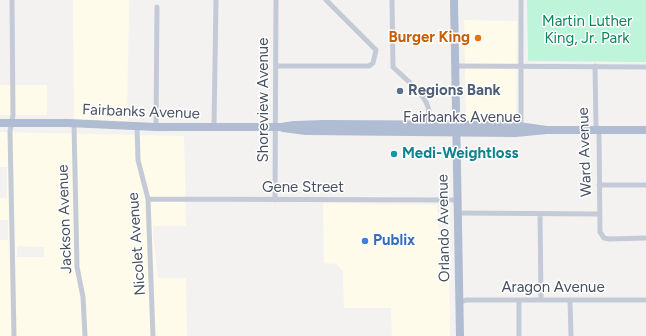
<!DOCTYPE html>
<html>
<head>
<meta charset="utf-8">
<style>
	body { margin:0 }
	canvas { display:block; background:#f4f2f1 }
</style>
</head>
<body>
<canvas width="646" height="336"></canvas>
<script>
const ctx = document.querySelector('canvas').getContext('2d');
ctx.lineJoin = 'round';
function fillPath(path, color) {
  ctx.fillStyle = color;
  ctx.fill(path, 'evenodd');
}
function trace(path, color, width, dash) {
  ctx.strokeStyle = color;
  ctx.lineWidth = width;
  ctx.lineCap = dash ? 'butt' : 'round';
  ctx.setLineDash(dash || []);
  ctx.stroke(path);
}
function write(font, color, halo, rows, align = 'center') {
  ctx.font = font + ' Figtree,sans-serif';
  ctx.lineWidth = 3;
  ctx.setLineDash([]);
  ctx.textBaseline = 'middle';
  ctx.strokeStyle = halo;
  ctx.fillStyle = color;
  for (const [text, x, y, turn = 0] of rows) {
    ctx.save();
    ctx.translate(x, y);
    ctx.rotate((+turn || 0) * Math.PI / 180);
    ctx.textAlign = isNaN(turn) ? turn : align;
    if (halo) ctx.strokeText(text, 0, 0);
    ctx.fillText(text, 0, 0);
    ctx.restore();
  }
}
fillPath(new Path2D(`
	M 73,0 L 129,0 L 127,121 L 74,119 Z
	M 464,20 L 517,21 L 516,119 L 468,120 L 466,118 Z
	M 0,85 L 47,85 L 47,115 L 0,115 Z
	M 0,132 L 184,136 L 186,226 L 153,226 L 153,235 L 158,278 L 186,278 L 187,336 L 0,336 L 0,240 L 8,240 L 8,220 L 0,220 L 0,198 L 7,198 L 7,167 L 0,167 ZM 17,246 L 44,247 L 44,257 L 17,257 Z
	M 323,203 L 437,205 L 440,238 L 444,256 L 449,256 L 450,336 L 392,336 L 391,308 L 344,308 L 343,271 L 336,264 L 324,263 Z`), '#fefbeb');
fillPath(new Path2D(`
	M 527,0 L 646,0 L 646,62 L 528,61 Z`), '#bdf4da');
trace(new Path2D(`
	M 12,0 L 13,115 L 10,131 L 14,336
	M 392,0 L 393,67 C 407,81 439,102 426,125
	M 521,0 L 521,127
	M 276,66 L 369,66 L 373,63 L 376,50 L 326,0
	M 455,66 L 646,67
	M 595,66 L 596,125 L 599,134 L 600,232 L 604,238 L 609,239 L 646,238
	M 74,124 L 77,267 L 83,297 L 85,336
	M 137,126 L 138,160 L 148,199 L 153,336
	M 156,127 L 157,7
	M 214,127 L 216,0
	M 599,185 L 646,185
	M 148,199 L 458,200
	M 275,200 L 276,0
	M 458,213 L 599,214
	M 540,214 L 541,300
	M 519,300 L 519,336
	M 570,300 L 571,336
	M 459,302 L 467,300 L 646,300`), '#c4cbd7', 5);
trace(new Path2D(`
	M 454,0 L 460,336
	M 0,123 L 68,123 L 156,127 L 281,127 L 294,125 L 324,124 L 511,125 L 547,130
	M 283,128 L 306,131 L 515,133 L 547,130 L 646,130`), '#afbcd2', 8);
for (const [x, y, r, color] of [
	[478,38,4,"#e8710a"],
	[400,91,4,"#5c6f8a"],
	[394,154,4,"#0f9aa8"],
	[365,241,4,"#3f7fe0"]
]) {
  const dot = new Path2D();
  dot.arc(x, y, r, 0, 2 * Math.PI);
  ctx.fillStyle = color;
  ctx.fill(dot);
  trace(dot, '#fff', 1.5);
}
write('15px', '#0f865a', '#fff', [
	["Martin Luther",587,22],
	["King, Jr. Park",587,39]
]);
write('bold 15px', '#c56008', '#fff', [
	["Burger King",470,38]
], 'right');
write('bold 15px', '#4e5e75', '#fff', [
	["Regions Bank",408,91]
], 'left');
write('15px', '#475161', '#fff', [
	["Shoreview Avenue",264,100,-90],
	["Fairbanks Avenue",141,112,2],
	["Fairbanks Avenue",462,118],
	["Ward Avenue",585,152,-92],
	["Gene Street",303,188],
	["Jackson Avenue",65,219,-92],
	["Orlando Avenue",444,228,-91],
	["Nicolet Avenue",137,244,-94],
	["Aragon Avenue",553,288]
]);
write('bold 15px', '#0d838f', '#fff', [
	["Medi-Weightloss",402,154]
], 'left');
write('bold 15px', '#366cbe', '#fff', [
	["Publix",373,241]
], 'left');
</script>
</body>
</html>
